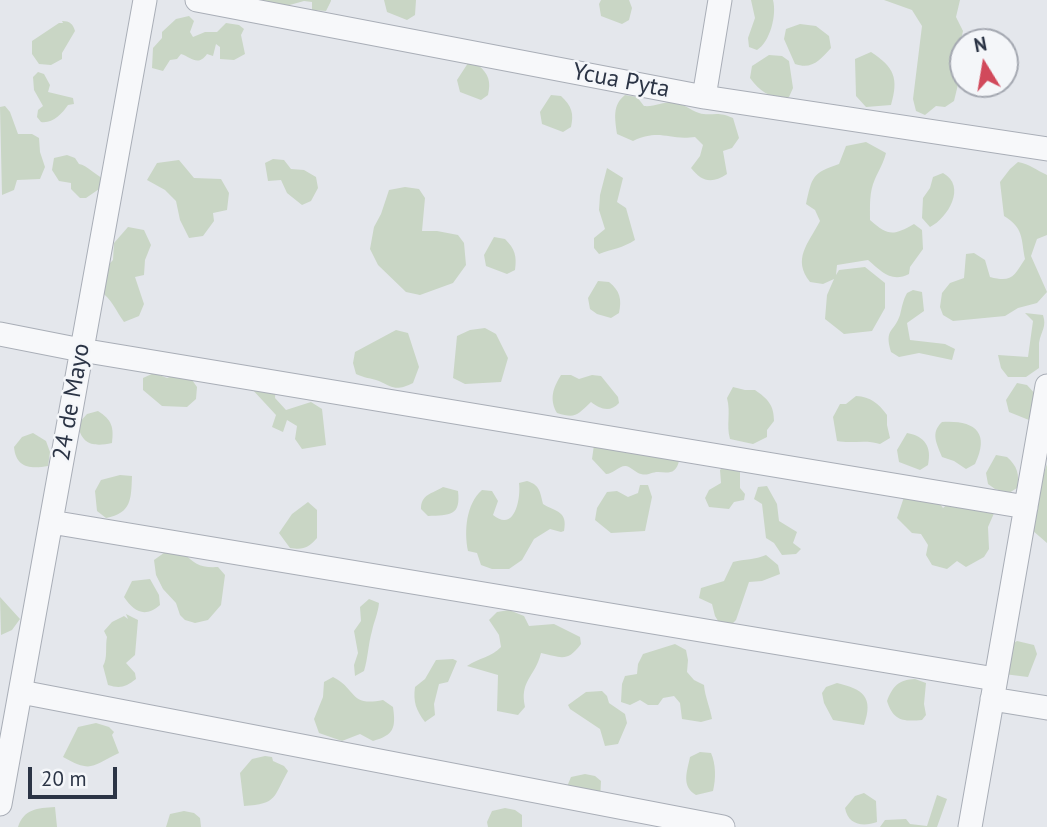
<!DOCTYPE html>
<html>
<head>
<meta charset="utf-8">
<style>
	body { margin:0 }
	#map { position:relative; width:1047px; height:827px; overflow:hidden; background:#e4e7ec; font-family:"PT Sans",sans-serif }
	canvas { display:block }
	.north { position:absolute; left:949px; top:28px; width:70px; height:70px; box-sizing:border-box; background:#f4f6f9; border:2px solid #a4a8b1; border-radius:50%; rotate:349deg; font-size:19px; font-weight:700; line-height:28px; text-align:center; color:#2b3445 }
	.north::after { content:''; display:block; margin:auto; width:24px; height:32px; background:#d1495b; clip-path:polygon(50% 0,100% 100%,50% 72%,0 100%) }
	.scale { position:absolute; left:28px; top:767px; width:89px; height:32px; box-sizing:border-box; border:4px solid #2b3445; border-top:0; padding-left:9px; font-size:21px; line-height:24px; white-space:nowrap; color:#2b3445; -webkit-text-stroke:5px #f4f6f9; paint-order:stroke }
</style>
</head>
<body>
<div id="map">
<canvas width="1047" height="827"></canvas>
<div class="north">N</div>
<div class="scale">20 m</div>
</div>
<script>
const ctx = document.querySelector('canvas').getContext('2d');
ctx.lineJoin = 'round';
function fillPath(path, color) {
  ctx.fillStyle = color;
  ctx.fill(path, 'evenodd');
}
function trace(path, color, width, dash) {
  ctx.strokeStyle = color;
  ctx.lineWidth = width;
  ctx.lineCap = dash ? 'butt' : 'round';
  ctx.setLineDash(dash || []);
  ctx.stroke(path);
}
function write(font, color, halo, rows, align = 'center') {
  ctx.font = font + ' "PT Sans",sans-serif';
  ctx.lineWidth = 5;
  ctx.setLineDash([]);
  ctx.textBaseline = 'middle';
  ctx.strokeStyle = halo;
  ctx.fillStyle = color;
  for (const [text, x, y, turn = 0] of rows) {
    ctx.save();
    ctx.translate(x, y);
    ctx.rotate((+turn || 0) * Math.PI / 180);
    ctx.textAlign = isNaN(turn) ? turn : align;
    if (halo) ctx.strokeText(text, 0, 0);
    ctx.fillText(text, 0, 0);
    ctx.restore();
  }
}
fillPath(new Path2D(`
	M 255,0 L 331,0 L 331,1 L 326,11 L 312,10 L 312,2 L 304,1 L 286,6 Z
	M 384,0 L 416,0 L 415,15 L 407,20 L 387,12 Z
	M 601,0 L 629,0 L 632,8 L 629,20 L 622,24 L 601,16 L 599,4 Z
	M 751,0 L 773,0 C 777,15 770,42 757,50 L 749,47 L 748,38 L 755,18 Z
	M 884,0 L 960,0 L 956,17 L 963,31 L 959,48 L 963,64 L 954,101 L 945,107 L 936,106 L 925,115 L 916,111 L 913,99 L 922,26 L 912,10 Z
	M 189,16 L 194,21 L 190,32 L 193,37 L 205,32 L 217,32 L 226,23 L 239,25 L 244,29 L 241,35 L 245,54 L 234,60 L 220,59 L 220,47 L 216,44 L 213,56 L 207,54 C 198,67 191,57 181,54 L 177,59 L 170,60 L 163,71 L 152,68 L 153,48 L 162,38 L 162,32 L 176,19 Z
	M 62,21 C 70,21 73,24 75,31 L 62,53 L 62,59 L 51,65 L 39,64 L 32,54 L 32,41 L 59,23 L 63,23 Z
	M 800,24 L 816,26 L 829,36 L 831,48 C 820,60 812,70 795,64 L 784,39 L 786,29 Z
	M 871,52 C 894,67 899,78 891,105 L 866,107 L 856,96 L 855,59 Z
	M 769,55 L 782,56 L 789,61 L 793,88 L 789,97 C 770,98 761,93 750,78 L 752,66 Z
	M 468,63 L 478,65 C 489,74 491,82 488,95 L 481,100 L 460,92 L 457,80 Z
	M 38,72 L 44,74 L 50,85 L 48,92 L 73,98 L 74,104 L 68,105 C 62,114 52,124 41,122 L 37,117 L 38,110 L 43,106 L 34,90 L 33,77 Z
	M 551,95 L 561,96 C 572,106 574,114 571,127 L 563,132 L 542,124 L 540,112 Z
	M 625,95 L 637,97 L 644,106 C 654,107 663,102 672,102 C 683,103 690,110 699,113 C 712,117 716,110 733,118 L 739,138 L 732,148 L 723,151 L 727,174 C 712,184 702,182 691,168 L 700,156 L 703,145 L 695,137 C 668,141 661,128 633,141 L 617,134 C 615,119 612,105 625,95 Z
	M 5,106 L 10,112 L 18,134 L 32,134 L 39,138 L 40,152 L 45,167 L 40,179 L 17,180 L 14,190 L 2,195 L 0,107 Z
	M 866,142 L 886,153 C 883,164 879,170 875,179 C 869,192 870,206 870,220 C 888,236 893,236 914,224 L 922,230 L 923,249 L 910,267 L 909,274 C 891,283 881,271 868,260 L 837,265 L 836,275 L 839,270 L 865,267 L 885,283 L 885,308 L 872,331 L 844,334 L 825,319 L 827,295 L 834,279 L 823,284 L 810,282 C 792,259 808,244 820,221 L 815,210 L 806,204 C 812,177 812,173 839,164 L 846,146 Z
	M 67,155 L 75,158 L 79,164 C 87,165 95,175 104,179 L 105,185 L 86,198 L 80,198 L 71,189 L 71,183 L 59,181 L 52,170 L 54,158 Z
	M 273,159 L 284,160 L 291,169 L 304,170 L 316,177 L 318,188 L 311,201 L 302,205 L 287,193 L 281,180 L 268,181 L 265,163 Z
	M 179,160 L 194,178 L 221,179 L 229,193 L 227,210 L 213,213 L 214,221 L 203,236 L 189,238 L 180,220 L 176,201 L 165,190 L 147,180 L 157,163 Z
	M 1018,162 C 1030,164 1036,170 1047,175 L 1047,235 L 1037,239 L 1031,256 L 1047,292 L 1037,303 L 1018,308 L 1005,316 L 953,321 L 943,315 L 940,307 L 942,293 L 950,283 L 964,278 L 966,254 L 974,253 L 985,260 L 990,277 C 1012,283 1014,276 1025,259 C 1021,239 1024,228 1004,216 L 1000,182 L 1010,169 Z
	M 607,168 L 623,178 L 617,202 L 626,208 L 635,240 C 623,248 612,249 599,254 L 594,248 L 594,238 L 605,229 L 599,210 L 600,195 Z
	M 943,173 C 967,186 948,218 930,227 L 922,218 L 923,198 L 930,188 L 933,177 Z
	M 405,187 L 419,189 L 425,198 L 422,231 L 437,231 L 458,235 L 464,243 L 466,265 L 453,283 L 420,295 L 406,292 L 378,265 L 370,249 L 374,227 L 381,214 L 389,190 Z
	M 128,227 L 144,230 L 151,245 L 145,260 L 144,275 L 135,277 L 144,304 L 139,316 L 124,322 C 116,311 112,299 100,291 L 104,269 L 113,260 L 114,243 Z
	M 494,237 L 505,239 C 515,249 517,256 515,270 L 507,274 L 486,266 L 484,255 Z
	M 598,281 L 609,282 C 620,291 622,299 619,313 L 611,318 L 597,314 L 590,309 L 588,298 Z
	M 913,290 L 922,292 L 924,311 L 907,323 L 910,340 L 945,344 L 955,349 L 952,360 L 919,353 L 899,357 L 891,352 C 884,328 894,333 900,315 C 902,307 903,300 907,293 Z
	M 1025,313 L 1043,315 C 1047,327 1041,331 1039,343 C 1039,351 1039,360 1039,368 L 1026,377 L 1008,377 L 1001,368 L 998,355 L 1028,357 L 1033,321 Z
	M 485,328 L 496,334 L 508,358 L 501,382 L 465,384 L 453,378 L 457,336 L 470,330 Z
	M 396,330 L 408,333 L 419,367 L 413,383 C 396,391 394,388 379,381 C 371,378 364,378 356,374 L 353,363 L 355,352 Z
	M 154,373 L 167,378 L 177,374 L 190,377 L 197,387 L 196,399 L 187,407 L 162,406 L 143,390 L 143,378 Z
	M 561,375 L 571,375 L 579,379 L 592,375 L 601,376 L 618,397 L 619,403 C 610,413 600,409 591,402 C 577,415 576,419 557,413 C 549,399 553,388 561,375 Z
	M 1017,383 L 1027,385 L 1038,397 L 1037,415 L 1029,420 L 1009,412 L 1006,400 Z
	M 276,385 L 275,398 L 286,410 L 311,402 L 322,409 L 326,445 L 302,449 L 295,439 L 297,426 L 287,420 L 283,432 L 272,427 L 276,415 L 251,388 Z
	M 733,387 L 745,390 L 755,390 C 768,399 774,405 774,421 L 767,430 L 767,437 L 753,444 L 730,439 C 726,425 731,413 727,398 Z
	M 856,396 C 871,397 878,403 887,415 L 887,425 L 890,438 L 880,444 C 865,439 852,444 837,441 L 833,417 L 840,404 L 846,404 Z
	M 98,411 C 112,420 114,427 112,443 C 94,447 81,445 78,424 L 87,414 Z
	M 942,422 C 973,420 991,431 975,464 L 966,469 L 954,461 L 942,457 C 937,444 930,433 942,422 Z
	M 33,433 L 46,441 L 50,452 L 48,466 C 30,469 16,468 14,447 L 22,437 Z
	M 907,433 C 925,436 932,447 928,465 L 920,470 L 899,462 L 897,450 Z
	M 594,445 L 675,456 L 679,461 C 676,474 669,473 658,472 C 651,472 648,476 641,474 C 636,473 631,467 626,466 C 620,465 613,474 606,474 L 592,459 Z
	M 996,455 L 1007,457 C 1017,466 1020,474 1017,488 L 1009,493 L 995,489 L 988,484 L 986,473 Z
	M 726,464 L 740,472 L 740,488 L 745,494 L 744,500 L 734,502 L 729,509 L 709,507 L 705,498 L 709,490 L 721,483 L 720,470 Z
	M 1047,464 L 1047,543 L 1032,530 L 1042,479 Z
	M 120,475 L 132,476 C 131,499 132,513 106,518 L 97,511 L 95,491 L 101,480 Z
	M 527,481 C 540,485 540,492 543,504 C 556,512 568,511 564,531 L 561,532 L 550,529 L 534,539 L 522,560 L 509,569 L 492,569 L 481,565 L 477,553 L 468,551 C 464,531 466,504 482,490 L 492,491 L 498,501 L 493,515 C 515,533 521,498 519,483 Z
	M 640,485 L 648,485 L 652,497 L 645,531 L 611,533 L 595,520 L 597,508 L 607,492 L 617,491 L 628,497 L 638,493 Z
	M 767,486 L 777,504 L 779,521 L 797,532 L 793,543 L 801,549 L 796,554 L 782,555 L 774,543 L 766,538 L 762,504 L 754,499 L 758,487 Z
	M 443,487 L 458,491 C 461,516 450,515 428,516 L 421,509 C 421,494 432,494 443,487 Z
	M 966,488 L 995,511 L 988,527 L 989,549 L 984,557 L 966,567 L 957,561 L 947,569 L 932,565 L 926,555 L 928,545 L 921,534 L 912,533 L 897,518 L 904,497 L 937,500 L 943,508 Z
	M 308,502 L 317,510 L 317,538 C 308,548 304,550 290,548 L 279,533 L 292,514 Z
	M 168,550 L 182,551 C 194,564 200,568 218,567 L 225,575 L 221,605 L 208,620 L 195,623 L 185,620 L 180,615 L 176,603 L 163,589 L 156,575 L 154,560 Z
	M 766,555 L 778,565 L 780,574 L 762,581 L 749,582 L 736,620 L 730,626 L 720,624 L 715,616 L 712,604 L 699,598 L 701,588 L 724,581 L 733,562 C 745,559 755,560 766,555 Z
	M 150,579 L 159,595 L 160,605 C 145,618 134,612 124,597 L 132,581 Z
	M 0,597 L 20,619 L 12,630 L 1,635 Z
	M 369,599 L 379,603 C 378,614 374,621 372,631 C 368,645 368,658 364,671 L 355,676 L 354,665 L 358,653 L 354,631 L 361,621 L 360,607 Z
	M 509,610 L 524,616 L 529,626 L 554,624 L 580,637 L 581,644 C 567,663 561,657 541,653 C 535,677 519,681 525,707 L 518,715 L 497,711 L 498,675 L 467,666 C 479,658 492,657 501,647 L 499,635 L 489,620 L 497,612 Z
	M 126,614 L 138,620 L 135,655 L 126,663 L 135,673 L 136,679 C 126,687 120,689 108,685 L 103,666 C 108,658 105,646 107,637 L 104,631 L 112,622 L 124,616 L 128,619 Z
	M 1017,641 L 1034,645 L 1037,654 L 1028,677 L 1004,674 L 1007,647 Z
	M 675,644 L 686,650 L 688,660 L 687,672 L 694,680 L 704,685 C 705,697 710,707 712,719 L 701,722 L 682,719 L 680,703 L 674,696 L 663,698 L 658,705 L 648,705 L 640,700 L 630,705 L 621,702 L 622,684 L 625,676 L 637,674 L 638,664 L 643,654 Z
	M 453,659 L 457,661 L 448,682 L 439,684 L 434,704 L 435,715 L 425,722 C 416,710 413,702 415,687 L 425,679 L 436,660 Z
	M 333,677 C 357,689 349,707 383,700 L 393,707 C 396,728 394,735 373,741 L 360,734 L 342,741 L 319,733 L 314,719 L 323,697 L 324,682 Z
	M 915,679 L 926,683 L 924,704 L 926,715 L 922,720 C 902,722 893,720 887,701 C 893,686 898,680 915,679 Z
	M 837,683 C 863,689 874,697 864,725 L 833,720 L 824,703 L 822,693 L 826,687 Z
	M 602,691 L 607,696 L 609,703 L 625,714 L 627,723 L 618,744 L 605,746 L 600,729 L 570,709 L 568,705 L 586,692 Z
	M 96,723 L 109,727 L 114,732 L 112,735 L 119,753 C 92,765 93,774 63,757 L 78,727 Z
	M 700,752 L 711,753 C 716,764 716,779 713,791 L 696,795 C 681,786 687,772 690,757 Z
	M 265,756 L 272,757 L 273,761 L 284,766 L 288,771 C 273,797 278,804 244,806 L 240,773 L 252,759 Z
	M 585,774 L 595,776 L 601,781 L 600,801 L 566,789 L 571,777 Z
	M 864,793 L 876,801 L 877,822 C 863,827 848,825 845,808 L 855,796 Z
	M 937,795 L 947,799 L 937,827 L 880,827 L 885,820 L 906,819 L 910,824 L 927,826 Z
	M 55,807 L 57,827 L 18,827 C 24,809 37,808 55,807 Z
	M 505,808 L 515,810 L 522,815 L 522,827 L 488,827 L 487,822 L 492,811 Z
	M 184,811 L 194,813 L 200,818 L 201,827 L 166,827 L 170,814 Z`), '#c9d6c5');
const street = new Path2D(`
	M 197,0 L 704,97 L 1047,149
	M 704,97 L 720,0
	M 0,334 L 81,350 L 1026,507
	M 51,522 L 995,679
	M 21,692 L 723,827
	M 992,699 L 1047,708
	M 0,804 L 145,0
	M 970,827 L 1047,386`);
trace(street, '#a9aeb7', 25);
trace(street, '#f7f8fa', 23);
write('24px', '#2b3445', '#f4f6f9', [
	["Ycua Pyta",621,81,11],
	["24 de Mayo",72,402,-80]
]);
</script>
</body>
</html>
